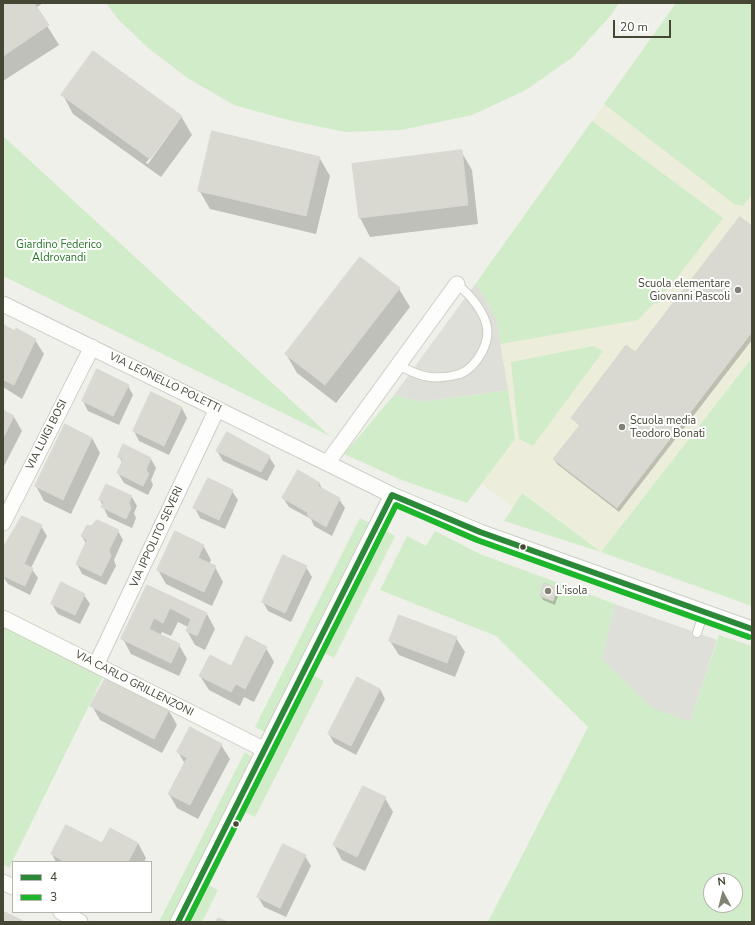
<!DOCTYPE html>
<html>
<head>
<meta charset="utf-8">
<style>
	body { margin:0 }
	#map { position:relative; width:755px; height:925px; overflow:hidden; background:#eff0e9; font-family:"Nunito Sans",sans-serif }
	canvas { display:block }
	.frame { position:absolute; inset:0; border:4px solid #464635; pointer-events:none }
	.legend { position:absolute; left:12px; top:861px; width:140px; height:52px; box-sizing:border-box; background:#fff; border:1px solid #b5b5ae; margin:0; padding:5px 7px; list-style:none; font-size:12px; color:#464635 }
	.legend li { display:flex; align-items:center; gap:8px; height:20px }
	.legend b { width:20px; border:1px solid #b5b5ae }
	.north { position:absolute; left:703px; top:873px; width:40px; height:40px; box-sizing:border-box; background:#fff; border:1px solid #b5b5ae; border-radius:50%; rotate:353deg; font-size:11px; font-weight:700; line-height:16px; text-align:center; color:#464635 }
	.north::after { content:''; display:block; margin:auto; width:14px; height:18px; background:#818274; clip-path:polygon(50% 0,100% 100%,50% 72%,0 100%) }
	.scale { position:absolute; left:613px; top:20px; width:58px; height:18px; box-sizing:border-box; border:2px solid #464635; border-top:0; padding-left:5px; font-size:12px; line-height:14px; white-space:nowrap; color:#464635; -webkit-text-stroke:3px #fff; paint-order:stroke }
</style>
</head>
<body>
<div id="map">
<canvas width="755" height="925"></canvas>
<div class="frame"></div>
<ul class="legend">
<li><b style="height:5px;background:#2c8839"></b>4</li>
<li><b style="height:5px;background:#1cb52b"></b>3</li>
</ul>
<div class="north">N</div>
<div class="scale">20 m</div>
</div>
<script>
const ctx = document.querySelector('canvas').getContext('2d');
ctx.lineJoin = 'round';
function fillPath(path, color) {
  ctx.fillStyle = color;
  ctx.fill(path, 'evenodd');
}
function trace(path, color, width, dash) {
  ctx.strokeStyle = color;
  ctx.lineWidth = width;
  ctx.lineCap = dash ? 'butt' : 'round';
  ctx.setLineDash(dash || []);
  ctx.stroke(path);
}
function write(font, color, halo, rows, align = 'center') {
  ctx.font = font + ' "Nunito Sans",sans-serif';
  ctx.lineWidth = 4;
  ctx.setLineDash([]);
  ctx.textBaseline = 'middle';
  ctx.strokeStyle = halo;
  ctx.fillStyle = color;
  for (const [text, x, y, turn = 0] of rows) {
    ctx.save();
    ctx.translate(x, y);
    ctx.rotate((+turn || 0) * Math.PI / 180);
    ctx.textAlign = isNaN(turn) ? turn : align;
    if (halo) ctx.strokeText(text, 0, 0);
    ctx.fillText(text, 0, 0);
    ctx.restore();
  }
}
fillPath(new Path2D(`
	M 663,22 L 752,86 L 752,358 L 601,552 L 523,493 L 513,507 L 481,484 L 515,439 L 496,318 L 476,283 Z`), '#eceedb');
fillPath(new Path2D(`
	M 106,3 L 619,3 L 611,15 L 573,57 L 526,90 L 472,115 L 401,130 L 345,132 L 288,120 L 234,105 L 189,79 L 148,48 L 117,18 Z
	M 676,3 L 752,3 L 752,194 L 743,206 L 734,204 L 604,104 Z
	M 592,121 L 723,218 L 672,284 L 661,296 L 662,302 L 653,304 L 638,320 L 500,344 L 496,318 L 476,283 Z
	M 3,136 L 330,436 L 3,276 Z
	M 593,346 L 603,351 L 533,446 L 519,439 L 511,362 Z
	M 752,358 L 752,606 L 601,552 L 504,521 L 522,493 L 601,552 Z
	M 508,390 L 515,439 L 467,503 L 402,480 L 344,454 L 394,395 L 421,402 Z
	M 360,518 L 372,524 L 269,734 L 255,727 Z
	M 382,529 L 395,536 L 334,658 L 321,651 Z
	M 435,531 L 480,554 L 615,604 L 602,659 L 690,722 L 719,635 L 752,646 L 752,922 L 488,922 L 588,727 L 496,636 L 380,590 L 407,536 L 426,546 ZM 711,881 L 735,881 L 735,905 L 711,905 Z
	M 3,627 L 103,677 L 9,868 L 3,864 Z
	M 312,675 L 324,681 L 255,817 L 243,811 Z
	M 245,752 L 256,759 L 175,922 L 159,922 Z
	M 206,884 L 218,890 L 202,922 L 188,922 Z`), '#d1ecc9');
fillPath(new Path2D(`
	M 476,283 L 496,318 L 508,390 L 421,402 L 394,395 Z
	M 615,604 L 717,640 L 690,722 L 652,708 L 602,659 Z`), '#dfdfd9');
fillPath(new Path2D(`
	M 3,3 L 43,3 L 36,8 L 59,45 L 3,81 Z
	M 63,95 L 181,116 L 192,135 L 161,177 L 73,114 ZM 176,122 L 178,122 L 148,164 L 146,163 Z
	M 461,151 L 472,170 L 478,224 L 370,237 L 360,218 L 353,165 Z
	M 319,157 L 330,176 L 316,234 L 210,209 L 199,190 Z
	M 752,227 L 752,340 L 619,512 L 557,464 L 554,459 L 580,426 L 572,418 L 636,354 Z
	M 399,289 L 410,307 L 336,403 L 297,373 L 286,354 Z
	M 5,326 L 35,340 L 44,354 L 22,399 L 3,387 L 3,329 Z
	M 128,386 L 133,395 L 119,425 L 88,411 L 83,401 Z
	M 152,394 L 182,408 L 187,418 L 169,455 L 139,441 L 134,431 Z
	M 3,408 L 6,413 L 14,417 L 22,431 L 3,468 Z
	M 92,438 L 100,453 L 71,514 L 44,501 L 36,486 Z
	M 124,446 L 151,459 L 156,468 L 151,480 L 153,485 L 148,495 L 124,483 L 118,473 L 123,463 L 119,457 Z
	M 217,451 L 269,457 L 275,466 L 267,481 L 223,461 Z
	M 319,483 L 323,490 L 339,499 L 345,508 L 332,536 L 314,526 L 311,519 L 289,507 L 283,498 Z
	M 232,491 L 238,500 L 225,529 L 200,518 L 195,508 Z
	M 132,497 L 137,506 L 134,513 L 136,518 L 132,528 L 108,517 L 100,500 Z
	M 41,526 L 47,536 L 31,568 L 38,578 L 30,595 L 8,584 L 3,576 L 5,570 L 3,550 Z
	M 118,531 L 123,540 L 114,560 L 116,566 L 106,585 L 82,574 L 77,564 L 86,544 L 82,536 Z
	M 203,545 L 211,560 L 209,564 L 215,567 L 223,582 L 212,606 L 166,584 L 158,570 Z
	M 306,567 L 312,577 L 291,622 L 268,611 L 263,602 Z
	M 147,587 L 207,614 L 215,629 L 205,650 L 195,645 L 187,631 L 188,627 L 178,622 L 171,636 L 162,632 L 160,636 L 179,645 L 187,659 L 179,676 L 131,654 L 123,639 Z
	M 557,588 L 559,593 L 555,605 L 543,600 L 541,596 Z
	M 84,595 L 90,604 L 80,624 L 58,614 L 52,604 Z
	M 456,638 L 465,652 L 455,677 L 399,655 L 390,641 Z
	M 266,648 L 274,662 L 254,702 L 244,697 L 240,706 L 209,690 L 200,676 L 231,667 Z
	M 105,680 L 169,711 L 177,725 L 162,753 L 100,720 L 92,706 Z
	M 380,689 L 385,699 L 356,755 L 334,743 L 329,734 Z
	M 221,745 L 230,759 L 198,819 L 177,808 L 169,794 L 185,764 L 178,752 Z
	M 385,798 L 393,812 L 365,871 L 342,860 L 334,845 Z
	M 138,843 L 146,858 L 144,862 L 56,862 L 52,854 L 102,845 Z
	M 305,856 L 311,866 L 286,917 L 264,907 L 258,897 Z`), '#0003');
const building = new Path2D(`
	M 3,3 L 34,3 L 49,25 L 3,56 Z
	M 93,51 L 182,116 L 150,159 L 61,95 Z
	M 212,131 L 320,157 L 306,216 L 198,191 Z
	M 462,150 L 468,205 L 359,218 L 352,164 Z
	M 740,217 L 752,226 L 752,332 L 617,508 L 553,459 L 580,425 L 571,418 L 626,345 L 635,352 Z
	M 360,257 L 400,288 L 325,385 L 285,354 Z
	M 4,325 L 15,331 L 16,328 L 36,339 L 14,385 L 4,380 L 3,377 Z
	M 97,369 L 129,385 L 113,416 L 82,401 Z
	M 151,392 L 182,407 L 164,446 L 133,431 Z
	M 3,410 L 14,416 L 3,438 Z
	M 65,424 L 92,438 L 63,500 L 35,486 Z
	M 227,432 L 270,456 L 261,472 L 216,451 Z
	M 123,444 L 151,458 L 146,470 L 149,474 L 143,486 L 117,473 L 123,459 L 118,457 Z
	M 298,470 L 320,483 L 318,486 L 340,498 L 326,527 L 308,516 L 307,512 L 282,498 Z
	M 208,478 L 233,490 L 219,520 L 193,508 Z
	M 106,484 L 132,496 L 129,503 L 131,508 L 126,519 L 101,507 L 104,502 L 99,500 Z
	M 22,516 L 42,525 L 24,564 L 33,568 L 25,586 L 3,576 L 5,567 L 3,566 L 3,548 Z
	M 97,520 L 119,530 L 109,550 L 111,556 L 101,576 L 76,564 L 87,540 L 81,536 L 87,525 L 91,526 Z
	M 175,531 L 204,545 L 198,558 L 216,566 L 204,592 L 157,570 Z
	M 283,555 L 307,566 L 285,613 L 262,602 Z
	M 61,582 L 85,594 L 75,615 L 51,604 Z
	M 544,583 L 557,588 L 553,601 L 540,596 Z
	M 147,585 L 207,613 L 197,636 L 186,631 L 191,619 L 170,608 L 163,623 L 154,618 L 149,629 L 180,644 L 171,663 L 121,639 Z
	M 399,615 L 457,637 L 447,663 L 389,641 Z
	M 246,636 L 267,647 L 245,689 L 236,684 L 231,692 L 199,676 L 210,655 L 231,666 Z
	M 357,677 L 380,689 L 351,746 L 328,734 Z
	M 105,679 L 169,710 L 154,739 L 90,706 Z
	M 190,727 L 222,744 L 190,805 L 168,794 L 187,758 L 177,752 Z
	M 363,786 L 386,797 L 357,857 L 333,845 Z
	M 66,825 L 102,843 L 110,828 L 138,843 L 128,862 L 65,862 L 51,854 Z
	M 283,844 L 306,855 L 280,908 L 257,897 Z
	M 5,912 L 25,922 L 3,922 Z
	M 218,918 L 227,922 L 216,922 Z`);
fillPath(building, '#d9d9d1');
trace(building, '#d7d8cf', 1);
const service = new Path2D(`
	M 398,365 C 408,370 418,376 430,377 C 440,378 450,377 460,374 C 477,367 492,341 486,323 C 481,307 470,295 457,284
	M 697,633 L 704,612`);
const minor = new Path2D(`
	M 3,304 L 392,495 L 480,532 L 752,629
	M 328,462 L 457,284
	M 3,523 L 92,347
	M 3,618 L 265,750
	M 96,665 L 217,409
	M 3,882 L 13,887
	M 61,912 L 80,922
	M 178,922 L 392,495`);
trace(service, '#cdcec6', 10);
trace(minor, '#cdcec6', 17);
trace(service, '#fdfdfc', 8);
trace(minor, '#fdfdfc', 15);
trace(new Path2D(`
	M 178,922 L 392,495 L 480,532 L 752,629`), '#2c8839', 6);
trace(new Path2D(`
	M 187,922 L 396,505 L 477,540 L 749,637`), '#1cb52b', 6);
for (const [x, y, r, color] of [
	[738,290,4,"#818274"],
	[622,427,4,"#818274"],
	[523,547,3.5,"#464635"],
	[548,591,4,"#818274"],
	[236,824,3.5,"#464635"]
]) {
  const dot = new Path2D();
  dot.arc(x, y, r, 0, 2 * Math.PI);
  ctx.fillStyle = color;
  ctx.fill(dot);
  trace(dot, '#fff', 1.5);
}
write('11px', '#287829', '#fff', [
	["Giardino Federico",59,245],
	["Aldrovandi",59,258]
]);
write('11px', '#464635', '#fff', [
	["Scuola elementare",730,284,"right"],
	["Giovanni Pascoli",730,297,"right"],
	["Scuola media",630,421],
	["Teodoro Bonati",630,434],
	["L'isola",556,591]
], 'left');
write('11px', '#464635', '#fff', [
	["VIA LEONELLO POLETTI",165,383,26],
	["VIA LUIGI BOSI",47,435,-63],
	["VIA IPPOLITO SEVERI",157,537,-65],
	["VIA CARLO GRILLENZONI",134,684,27]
]);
</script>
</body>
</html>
